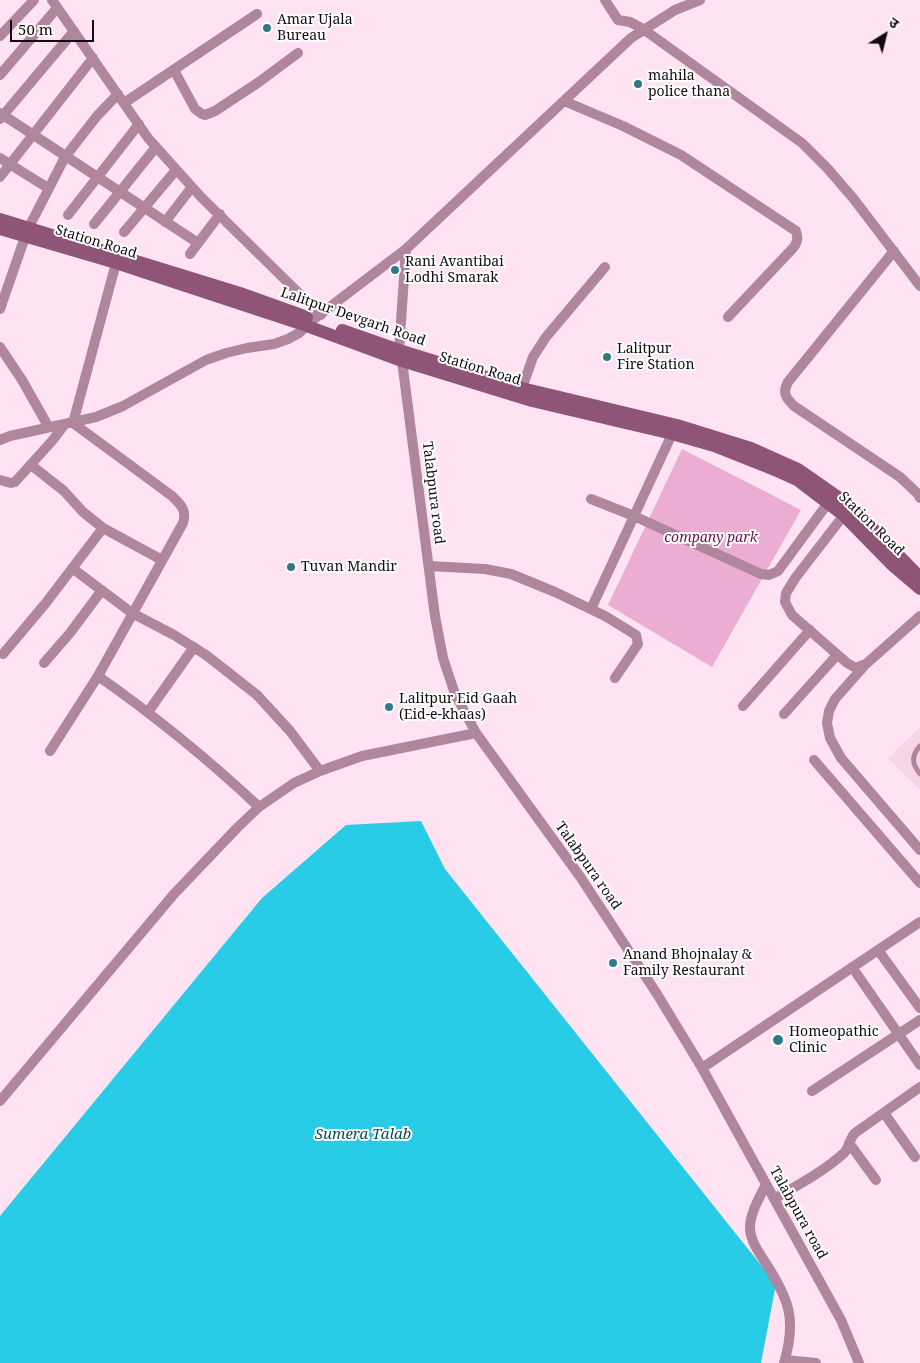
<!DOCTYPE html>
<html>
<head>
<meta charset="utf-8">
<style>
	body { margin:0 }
	#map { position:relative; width:920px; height:1363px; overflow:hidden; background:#ffe3f2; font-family:"Noto Serif","Noto Sans Devanagari",serif }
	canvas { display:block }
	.north { position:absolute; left:860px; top:10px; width:50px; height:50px; -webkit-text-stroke:4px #fff; paint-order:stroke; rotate:36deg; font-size:14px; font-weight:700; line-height:20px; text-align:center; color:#130b10 }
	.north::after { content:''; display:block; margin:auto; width:18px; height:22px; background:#130b10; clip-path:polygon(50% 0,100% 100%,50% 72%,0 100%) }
	.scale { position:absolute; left:10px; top:20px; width:84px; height:22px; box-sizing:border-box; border:2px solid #130b10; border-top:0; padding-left:6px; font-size:15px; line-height:18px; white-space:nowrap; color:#130b10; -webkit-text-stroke:4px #fff; paint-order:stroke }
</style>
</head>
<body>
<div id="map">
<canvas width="920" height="1363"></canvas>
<div class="north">उ</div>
<div class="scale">50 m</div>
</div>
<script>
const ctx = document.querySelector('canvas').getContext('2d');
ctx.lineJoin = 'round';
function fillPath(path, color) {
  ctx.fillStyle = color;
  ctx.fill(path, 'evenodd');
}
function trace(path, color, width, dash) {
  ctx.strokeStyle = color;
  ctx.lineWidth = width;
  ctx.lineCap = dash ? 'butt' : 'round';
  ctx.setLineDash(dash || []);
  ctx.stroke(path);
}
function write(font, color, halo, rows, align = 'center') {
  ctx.font = font + ' "Noto Serif",serif';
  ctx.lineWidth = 4;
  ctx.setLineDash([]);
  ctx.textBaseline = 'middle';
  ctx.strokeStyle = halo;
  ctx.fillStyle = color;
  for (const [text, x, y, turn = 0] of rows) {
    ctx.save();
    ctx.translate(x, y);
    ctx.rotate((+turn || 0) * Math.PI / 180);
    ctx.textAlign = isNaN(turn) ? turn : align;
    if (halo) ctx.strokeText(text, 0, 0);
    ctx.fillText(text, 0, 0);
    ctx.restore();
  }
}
fillPath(new Path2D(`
	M 920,727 L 920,790 L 888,758 Z`), '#f7d5e8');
fillPath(new Path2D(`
	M 682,449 L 801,510 L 712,667 L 608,605 Z`), '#ebadd1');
fillPath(new Path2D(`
	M 421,821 L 445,869 L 776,1284 L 761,1363 L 0,1363 L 0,1216 L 262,898 L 346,825 Z`), '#28cce7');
trace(new Path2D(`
	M 920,746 C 911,756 912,764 920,774`), '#af869d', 5);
trace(new Path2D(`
	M 52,0 L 148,138 L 201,197 L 321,315
	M 605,0 L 618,20 L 630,22 L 643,29 L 802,143 L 828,169 L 853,198 L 920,286
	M 0,36 L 34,0
	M 174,70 L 195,109 L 202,114 L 205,115 L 215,111 L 259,82 L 298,53
	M 0,75 L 57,8
	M 564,101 L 623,126 L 681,155 L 796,231 C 798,237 798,241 794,247 L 728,317
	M 124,103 L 257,14
	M 0,113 L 198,243
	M 0,119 L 74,31
	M 0,158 L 48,188
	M 0,177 L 93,58
	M 68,215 L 139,124
	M 165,222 L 192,187
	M 94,224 L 156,147
	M 29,227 L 65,157 L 97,116 L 118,94
	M 124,232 L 176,170
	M 406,249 L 399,350 L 402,361 L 435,616 L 443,658 L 455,694 L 476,733 L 581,878 L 657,994 L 702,1068 L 841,1320 L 859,1363
	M 894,251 L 788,382 C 782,393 786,398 794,406 L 900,477 L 918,494 L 920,498
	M 190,254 L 220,214
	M 0,309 L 25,237
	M 0,347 L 22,380 L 48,426
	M 522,388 L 533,357 L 546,337 L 605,267
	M 0,440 L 10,436 L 96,417 L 123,406 L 206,360 L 226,353 L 247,348 L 274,344 L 288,339 L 299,333 L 314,319 L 406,249 L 631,38 L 675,10 L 700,0
	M 31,465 L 64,491 L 83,512 L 103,528 L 162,560
	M 0,480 L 11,483 L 15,482 L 52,441 L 65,424
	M 591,499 L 634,516 L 761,574 L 769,575 L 778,571 L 828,503
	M 847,511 L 796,577 L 786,593 L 785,602 L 792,615 L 847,663 L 856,668 L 866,664 L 920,616
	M 429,566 L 485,569 L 511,574 L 555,592 L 605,616 L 636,635 L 638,644 L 615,678
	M 72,568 L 132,613 L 174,635 L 206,655 L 257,695 L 290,731 L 320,771
	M 591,609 L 672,434
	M 3,654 L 45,604 L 103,528
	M 44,663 L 70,633 L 102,590
	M 865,665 L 835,699 L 829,711 L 827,723 L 830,738 L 841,758 L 920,850
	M 98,676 C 155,716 208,759 259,807
	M 743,706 L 810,630
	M 148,712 L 194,647
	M 784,714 L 837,655
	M 50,751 L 98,676 L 183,523 C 187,510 181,505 172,496 L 73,423 L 116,263
	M 814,760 L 920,883
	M 878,950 L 920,1008
	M 852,967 L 920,1065
	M 702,1068 L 920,922
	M 812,1091 L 920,1020
	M 0,1101 L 174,894 L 237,828 L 259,807 L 294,783 L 320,771 L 362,756 L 476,733
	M 884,1113 L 915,1157
	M 849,1143 L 876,1180
	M 766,1184 C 760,1197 750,1213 750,1227 C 750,1240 758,1251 765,1262 C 789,1299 797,1319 784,1363
	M 774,1199 C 798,1185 823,1172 844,1153 C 850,1147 849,1139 855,1133 L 920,1087
	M 785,1360 L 816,1363`), '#af869d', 10);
trace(new Path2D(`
	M 0,219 L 240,293 L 307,317
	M 0,229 L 116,263 L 307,326 L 402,361 L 532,401 L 672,434 L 714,446 L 777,471 L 797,480 L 843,515 L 893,566 L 920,589
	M 342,330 L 399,350 L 522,388 L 677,425 L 751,448 L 798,469 L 851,506 L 920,577`), '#8e5577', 12);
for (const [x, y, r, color] of [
	[267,28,5,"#327785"],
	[638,84,5,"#327785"],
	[395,270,5,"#327785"],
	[607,357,5,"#327785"],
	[291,567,5,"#327785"],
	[389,707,5,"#327785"],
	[613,963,5,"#327785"],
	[778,1040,6,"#327785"]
]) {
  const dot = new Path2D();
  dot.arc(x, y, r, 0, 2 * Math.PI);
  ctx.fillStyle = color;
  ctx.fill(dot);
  trace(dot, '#fff', 2);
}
write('14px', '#130b10', '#fff', [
	["Amar Ujala",277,20],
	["Bureau",277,36],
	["mahila",648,76],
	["police thana",648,92],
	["Rani Avantibai",405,262],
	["Lodhi Smarak",405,278],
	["Lalitpur",617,349],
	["Fire Station",617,365],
	["Tuvan Mandir",301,567],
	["Lalitpur Eid Gaah",399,699],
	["(Eid-e-khaas)",399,715],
	["Anand Bhojnalay &",623,955],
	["Family Restaurant",623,971],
	["Homeopathic",789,1032],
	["Clinic",789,1048]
], 'left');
write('14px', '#130b10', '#fff', [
	["Station Road",96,242,17],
	["Lalitpur Devgarh Road",353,317,19],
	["Station Road",480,369,17],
	["Talabpura road",433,493,83],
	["Station Road",871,524,44],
	["Talabpura road",588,866,55],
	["Talabpura road",798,1213,61]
]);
write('italic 14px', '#66164c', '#fff', [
	["company park",711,538]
]);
write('italic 15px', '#084c57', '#fff', [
	["Sumera Talab",363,1135]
]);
</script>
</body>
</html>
